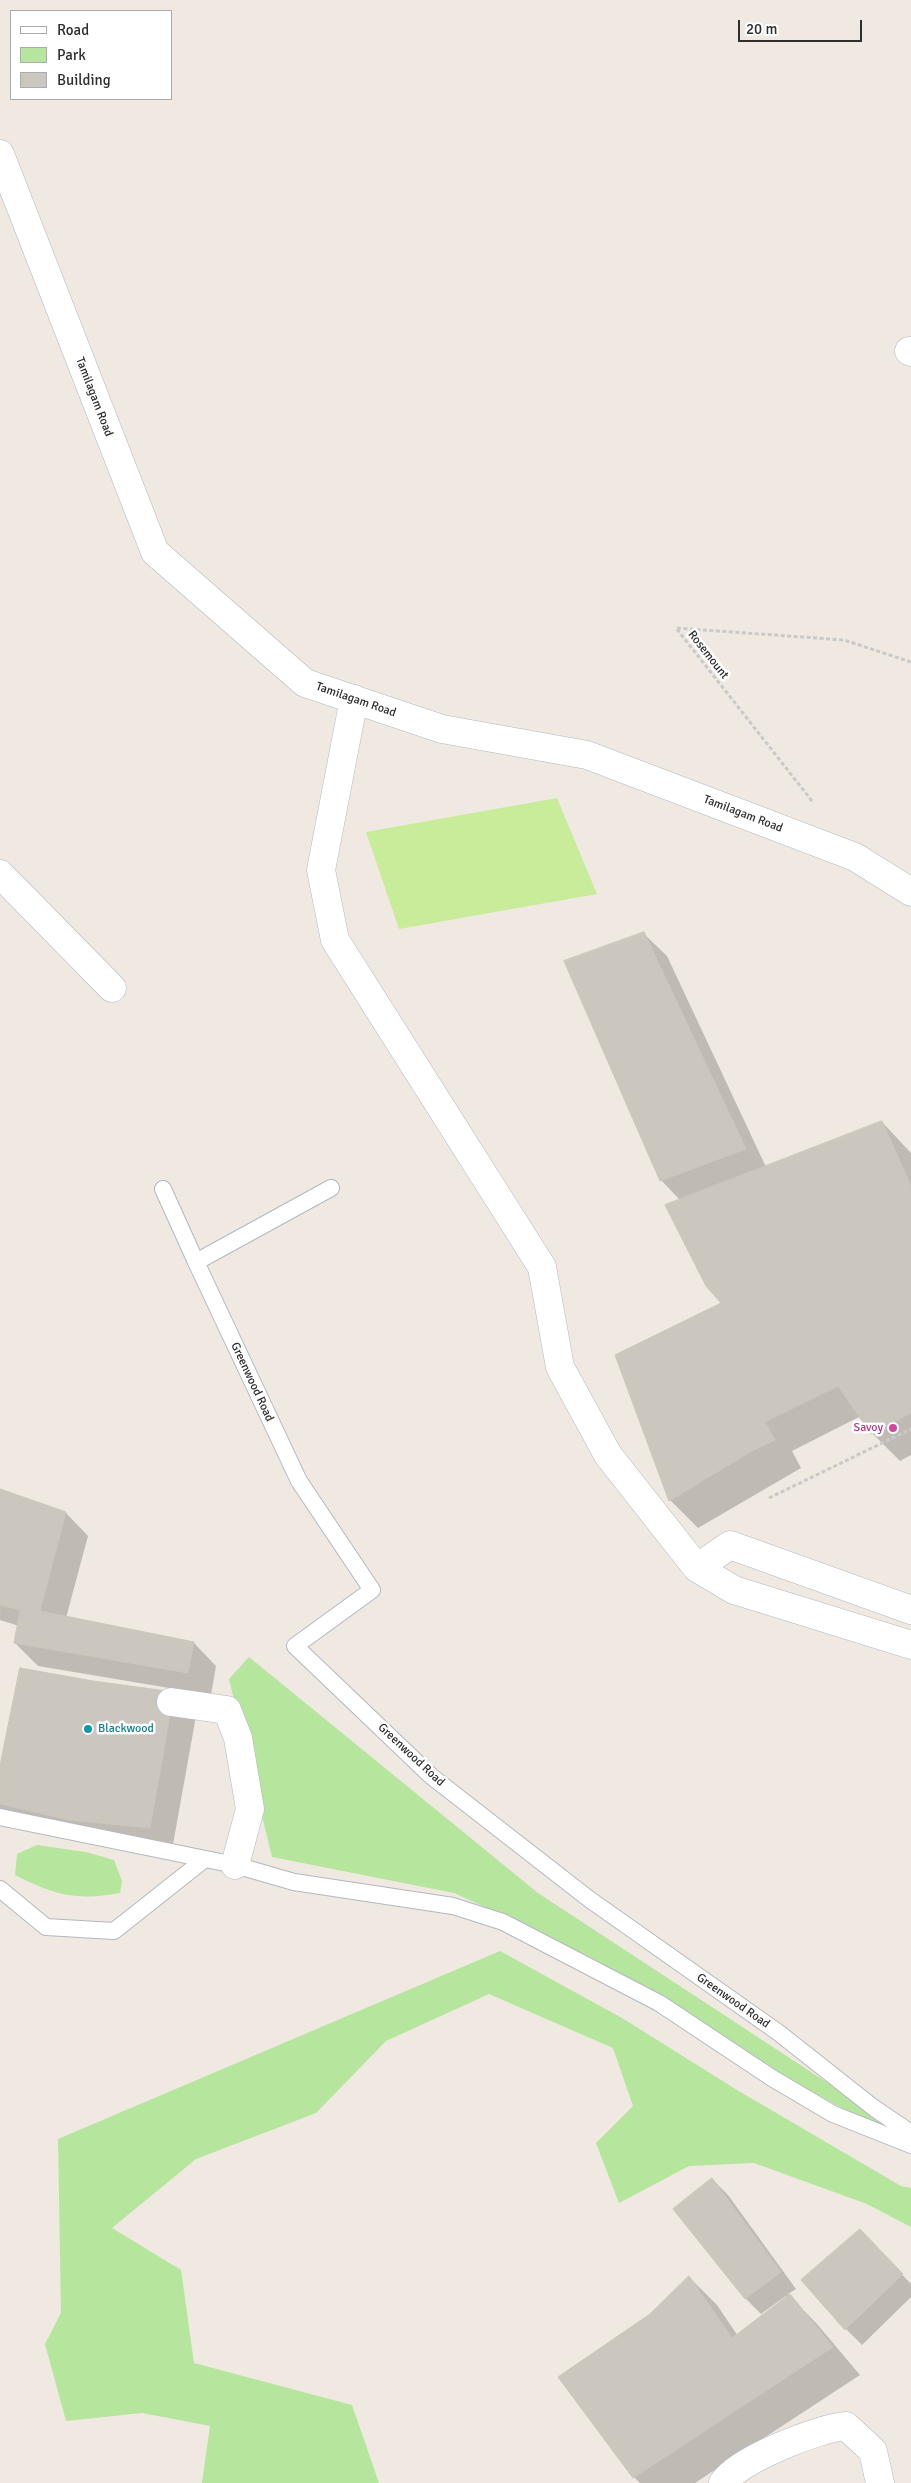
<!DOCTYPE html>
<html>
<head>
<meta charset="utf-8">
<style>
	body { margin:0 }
	#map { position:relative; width:911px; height:2483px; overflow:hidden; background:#efe9e1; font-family:Signika,sans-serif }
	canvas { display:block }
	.legend { position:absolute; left:10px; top:10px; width:162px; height:90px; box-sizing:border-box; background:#fff; border:1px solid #ababab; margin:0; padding:6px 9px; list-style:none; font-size:15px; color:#2e2e2e }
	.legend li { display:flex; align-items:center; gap:10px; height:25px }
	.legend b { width:25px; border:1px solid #ababab }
	.scale { position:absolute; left:738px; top:20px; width:124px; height:22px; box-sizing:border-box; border:2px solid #2e2e2e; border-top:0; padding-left:6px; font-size:15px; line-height:18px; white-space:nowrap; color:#2e2e2e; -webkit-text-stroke:4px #fff; paint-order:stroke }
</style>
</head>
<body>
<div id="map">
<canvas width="911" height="2483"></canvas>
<ul class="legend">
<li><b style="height:6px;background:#fff"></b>Road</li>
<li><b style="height:14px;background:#b6e59e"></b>Park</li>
<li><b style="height:14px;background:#cbc7bf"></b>Building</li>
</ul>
<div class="scale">20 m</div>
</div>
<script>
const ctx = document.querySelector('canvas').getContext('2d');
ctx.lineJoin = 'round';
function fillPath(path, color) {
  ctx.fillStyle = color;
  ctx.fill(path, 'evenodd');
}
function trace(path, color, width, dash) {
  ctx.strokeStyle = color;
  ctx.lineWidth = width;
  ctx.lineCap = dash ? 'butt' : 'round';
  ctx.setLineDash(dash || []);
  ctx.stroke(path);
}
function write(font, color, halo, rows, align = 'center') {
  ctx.font = font + ' Signika,sans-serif';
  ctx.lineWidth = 5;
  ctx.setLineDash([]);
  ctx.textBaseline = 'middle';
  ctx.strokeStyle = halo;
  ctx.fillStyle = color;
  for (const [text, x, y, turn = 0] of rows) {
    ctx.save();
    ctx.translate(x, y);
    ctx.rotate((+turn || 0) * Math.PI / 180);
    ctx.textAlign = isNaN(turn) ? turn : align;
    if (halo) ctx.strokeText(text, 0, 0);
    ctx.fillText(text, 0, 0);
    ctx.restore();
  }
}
fillPath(new Path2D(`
	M 249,1657 L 538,1893 L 904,2133 L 892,2135 L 774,2071 L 594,1959 L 509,1918 L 454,1893 L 272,1857 L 229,1679 Z
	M 37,1845 L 86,1852 L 114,1860 L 122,1881 L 120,1893 C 76,1901 54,1895 15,1875 L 17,1854 Z
	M 500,1951 L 622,2018 L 737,2090 L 901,2186 L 911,2188 L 911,2227 L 867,2204 L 754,2163 L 689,2166 L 619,2203 L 596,2143 L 633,2106 L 613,2048 L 489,1994 L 386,2041 L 316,2113 L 196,2159 L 112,2228 L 181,2270 L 194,2363 L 352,2405 L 379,2483 L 202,2483 L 210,2426 L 142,2413 L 66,2421 L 45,2344 L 61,2313 L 58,2139 Z`), '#b6e59e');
fillPath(new Path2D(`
	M 557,798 L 597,894 L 399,929 L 366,832 Z`), '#c9ec9a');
fillPath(new Path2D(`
	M 644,934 L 667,956 L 766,1167 L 882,1122 L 911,1153 L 911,1455 L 900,1461 L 872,1433 L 861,1416 L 792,1451 L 801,1468 L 698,1528 L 670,1500 L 616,1356 L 722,1304 L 680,1200 L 661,1180 Z
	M 1,1491 L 66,1513 L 88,1536 L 66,1618 L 194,1643 L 216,1666 L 211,1695 L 38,1666 L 15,1643 L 19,1626 L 0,1620 Z
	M 21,1669 L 196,1716 L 172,1850 L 17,1825 L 0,1808 L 0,1773 Z
	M 712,2179 L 728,2195 L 796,2289 L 788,2294 L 817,2324 L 860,2375 L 695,2483 L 640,2483 L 634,2477 L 650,2315 L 689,2277 L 717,2305 L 738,2336 L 787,2298 L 786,2296 L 761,2314 L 745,2298 Z
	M 876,2247 L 911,2284 L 911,2297 L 862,2345 L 846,2329 Z`), '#0003');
const building = new Path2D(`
	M 644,932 L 746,1149 L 660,1181 L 564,961 Z
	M 882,1121 L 911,1186 L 911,1413 L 871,1434 L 838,1386 L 765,1422 L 775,1440 L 752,1451 L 669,1501 L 615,1355 L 721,1303 L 706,1286 L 665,1205 Z
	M 0,1489 L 66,1512 L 40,1611 L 194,1642 L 188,1673 L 14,1643 L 20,1610 L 0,1605 Z
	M 20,1668 L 93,1681 L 174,1692 L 150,1828 L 69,1820 L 0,1804 L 0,1766 Z
	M 712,2178 L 781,2272 L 745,2299 L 673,2209 Z
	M 860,2229 L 903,2274 L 845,2330 L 801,2280 Z
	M 689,2276 L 732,2338 L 790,2294 L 833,2347 L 633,2478 L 558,2377 L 650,2314 Z`);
fillPath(building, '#cbc7bf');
trace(building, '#cbc5ba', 1);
const lane = new Path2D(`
	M 331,1188 L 196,1262 L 299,1481 L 372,1590 L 295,1646 L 431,1776 L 589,1899 L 779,2033 L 874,2108 L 911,2133
	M 163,1189 L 196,1262
	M 0,1817 L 235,1865 L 294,1882 L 453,1906 L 503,1922 L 659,2003 L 772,2078 L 833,2114 L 911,2145
	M 0,1889 L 46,1927 L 114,1931 L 205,1859`);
const street = new Path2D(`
	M 909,351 L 911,352
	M 354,699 L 321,870 L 335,940 L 542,1267 L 560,1367 L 608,1455 L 697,1568 L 734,1590 L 911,1645
	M 0,874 L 112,988
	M 697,1568 L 730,1545 L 911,1610
	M 171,1702 L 227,1710 L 238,1738 L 250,1809 L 235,1865
	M 723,2483 C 738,2460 818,2428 846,2426 L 873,2451 L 880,2483`);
const secondary = new Path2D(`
	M 0,154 L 155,552 L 305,683 L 442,729 L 587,755 L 855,857 L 911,892`);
trace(lane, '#b4b7c1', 18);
trace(street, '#b4b7c1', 29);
trace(secondary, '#b4b7c1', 29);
trace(new Path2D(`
	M 812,801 L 676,628 L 844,640 L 911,662
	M 769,1498 L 911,1429`), '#c9c9c9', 3, [4, 2.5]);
trace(lane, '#fff', 16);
trace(street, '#fff', 28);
trace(secondary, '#fff', 28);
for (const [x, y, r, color] of [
	[893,1428,5,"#d1479c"],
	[88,1729,5,"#0f9aa8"]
]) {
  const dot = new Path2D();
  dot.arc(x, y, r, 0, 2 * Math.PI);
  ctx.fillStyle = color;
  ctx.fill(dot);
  trace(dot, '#fff', 2);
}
write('12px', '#2e2e2e', '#fff', [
	["Tamilagam Road",94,397,69],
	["Rosemount",708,655,52],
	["Tamilagam Road",356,700,19],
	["Tamilagam Road",743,814,21],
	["Greenwood Road",252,1382,65],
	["Greenwood Road",411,1755,43],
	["Greenwood Road",733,2001,35]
]);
write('12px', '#b23c85', '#fff', [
	["Savoy",883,1428]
], 'right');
write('12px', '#0d838f', '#fff', [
	["Blackwood",98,1729]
], 'left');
</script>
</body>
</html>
